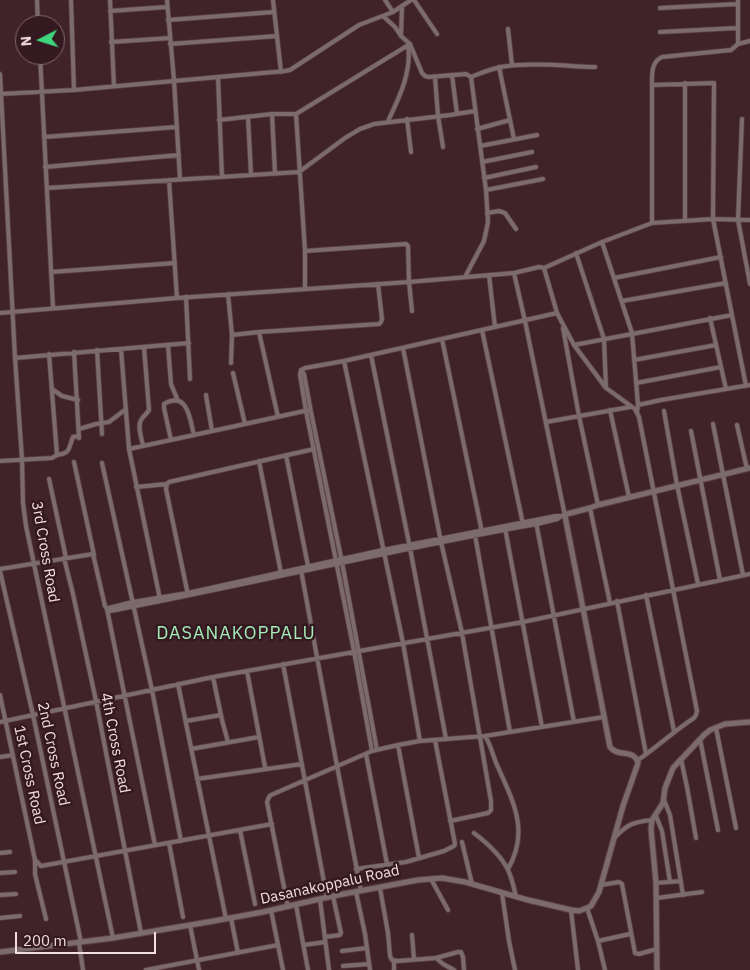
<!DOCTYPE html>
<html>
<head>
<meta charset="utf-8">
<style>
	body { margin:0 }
	#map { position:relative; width:750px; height:970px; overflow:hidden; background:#40222a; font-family:"IBM Plex Sans",sans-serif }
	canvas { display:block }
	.north { position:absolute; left:15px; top:15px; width:50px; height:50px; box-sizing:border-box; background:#351921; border:1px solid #81676e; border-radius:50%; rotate:265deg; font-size:14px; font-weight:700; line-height:20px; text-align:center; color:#f2dde2 }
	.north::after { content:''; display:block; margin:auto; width:18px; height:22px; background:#3fd77d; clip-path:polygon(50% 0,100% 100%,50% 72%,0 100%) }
	.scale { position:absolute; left:15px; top:932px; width:141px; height:22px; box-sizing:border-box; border:2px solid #f2dde2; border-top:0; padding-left:6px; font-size:15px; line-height:18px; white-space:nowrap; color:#f2dde2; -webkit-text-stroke:4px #351921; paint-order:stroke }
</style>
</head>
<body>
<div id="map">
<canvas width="750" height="970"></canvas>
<div class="north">N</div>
<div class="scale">200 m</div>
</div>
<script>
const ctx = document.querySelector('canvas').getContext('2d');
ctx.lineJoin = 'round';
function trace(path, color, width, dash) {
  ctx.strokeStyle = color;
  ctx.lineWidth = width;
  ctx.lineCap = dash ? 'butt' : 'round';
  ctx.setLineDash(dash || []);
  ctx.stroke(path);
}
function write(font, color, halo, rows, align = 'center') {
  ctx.font = font + ' "IBM Plex Sans",sans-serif';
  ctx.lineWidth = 5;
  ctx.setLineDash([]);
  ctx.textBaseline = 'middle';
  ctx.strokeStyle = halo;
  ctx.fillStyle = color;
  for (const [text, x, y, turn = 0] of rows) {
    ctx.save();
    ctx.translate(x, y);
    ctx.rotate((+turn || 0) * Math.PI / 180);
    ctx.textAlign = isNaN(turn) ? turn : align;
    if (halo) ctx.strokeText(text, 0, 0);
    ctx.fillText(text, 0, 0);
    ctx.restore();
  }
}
const minor = new Path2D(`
	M 37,0 L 38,25
	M 71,0 L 74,90
	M 110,0 L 114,86
	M 167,0 L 174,80 L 180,179
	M 273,0 L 281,72
	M 385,0 L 393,12
	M 414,0 L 437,34
	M 738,0 L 738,44
	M 660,8 L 738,4
	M 110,11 L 167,7
	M 383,16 L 395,27 L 401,36 L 410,44 L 422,73 L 425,76 L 428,77 L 466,74 L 471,77 L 486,190 L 488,222 L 484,241 L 465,277
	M 168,20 L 274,12
	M 508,29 L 512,65
	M 660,32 L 737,28
	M 401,36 L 402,6
	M 111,42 L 170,38
	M 170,44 L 277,36
	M 40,55 L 53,308
	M 499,67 L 514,139
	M 0,74 L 15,358 L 22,459 L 23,503 L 26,526 L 113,938
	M 452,75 L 457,114
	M 218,77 L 222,177
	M 435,77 L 438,116 L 443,147
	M 471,77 C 481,73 490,69 501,67 C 531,62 564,66 595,67
	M 652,85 L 714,83 L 713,219 L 746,386
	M 0,94 L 74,90 L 285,71 L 290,70 L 359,25 L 393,12 L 411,0
	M 272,114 L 275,173
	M 296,114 L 305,251 L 305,289
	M 248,117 L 251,175
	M 407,119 L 411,152
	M 742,119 L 738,220 L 750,284
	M 219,120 L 272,114 L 296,114 L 410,44
	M 388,121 C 399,98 412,72 408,45
	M 477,129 L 510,120
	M 44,137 L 177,127
	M 480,146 L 537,135
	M 482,162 L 532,152
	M 45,167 L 179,155
	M 484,178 L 536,167
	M 169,180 L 177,298
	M 47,188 L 299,172 L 345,138 L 360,129 L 374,124 L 450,115 L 475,111
	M 486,190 L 543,179
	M 487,213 L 499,211 L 505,213 L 516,229
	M 685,221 L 685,83
	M 652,223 L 652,85 C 652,74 651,62 662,57 L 731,50 L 738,44 L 750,41
	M 602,242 L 632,333 L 638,405 L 637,412
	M 305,251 L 406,244 L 408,246 L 409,282 L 412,311
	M 576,253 L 604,339 L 606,388
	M 544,268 L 602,242 L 652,223 L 713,219 L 750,220
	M 51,272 L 175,263
	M 514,273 L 525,321 L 565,516
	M 489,275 L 495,327
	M 614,278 L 721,257
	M 228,294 L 232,335 L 231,363
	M 186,297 L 190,379
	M 622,301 L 726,283
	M 0,313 L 177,298 L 409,282 L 514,273 L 539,267 L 544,268 L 557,313 L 574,345 L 606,388 L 635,409 L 639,417 L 697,711 L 696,715 L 694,718 C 674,731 657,747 638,760
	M 710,318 L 726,389
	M 563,328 L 579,416 L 598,505
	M 482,330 L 523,524
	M 259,332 L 278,417
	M 232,335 L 259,332 L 379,324 L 381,322 L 382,319 L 378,284
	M 442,339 L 482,532
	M 168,345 L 171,384 L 178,401
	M 574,345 L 732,315
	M 403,348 L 441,542 L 462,633 L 491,801 L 491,810 L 488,813 L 450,821
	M 121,349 L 129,449 L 160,599
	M 97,350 L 102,434
	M 74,352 L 79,438
	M 371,355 L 410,548 L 446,739
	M 15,358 L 189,343
	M 634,360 L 716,345
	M 344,361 L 403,643 L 420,741
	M 301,370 L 304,374 L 311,412 L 342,562 L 377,750
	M 301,370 L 300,375 L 306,411 L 354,651 L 372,751
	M 301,370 L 305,368 L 344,361 L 557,313
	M 233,373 L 245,424 L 309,410
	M 636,383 L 721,367
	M 52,389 L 62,396 L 78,400
	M 206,395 L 212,431
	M 638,405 L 661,400 L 750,385
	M 610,410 L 629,497
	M 664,411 L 677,485 L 698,584
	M 546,422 L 630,407
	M 713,424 L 743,575
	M 737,425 L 747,469
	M 79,429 L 96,424 L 109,422 L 126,409
	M 691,431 L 720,580
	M 171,440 L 164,408 L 164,404 C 188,390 190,420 194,435
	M 143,446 C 142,439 137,427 141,420 C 143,416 147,414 149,410 L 144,347
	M 129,449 L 245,424
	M 57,455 C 71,453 68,449 73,437 L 79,436
	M 286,455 L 308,566
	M 0,461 L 52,458 L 57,455 L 49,354
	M 259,461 L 281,573
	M 74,462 L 94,555
	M 102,463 L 152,690 L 181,841
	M 49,479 L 66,558
	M 136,487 L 167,484
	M 590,508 L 610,603
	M 536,522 L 574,722
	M 505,528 L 542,727
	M 475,535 L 510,732
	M 64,558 L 73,594 L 96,701 L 141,933
	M 0,569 L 93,554 L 105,606 L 108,610
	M 301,570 L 337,766 L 361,891
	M 0,571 L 33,715 L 81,942
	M 188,595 L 166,489 L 167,484 L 169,482 L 314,449
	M 646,595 L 674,731
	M 617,601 L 646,754
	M 107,609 L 155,845
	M 108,610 L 109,608 L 133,602 L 188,593 L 383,550 L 556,516 L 565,516
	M 110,611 C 252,584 394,549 537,524 L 557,519 L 560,517
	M 283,664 L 327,898
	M 247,671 L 265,767 L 267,769 L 302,764
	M 213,677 L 222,720 L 228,742
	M 178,684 L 226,919
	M 0,695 L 35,860 L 35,874 L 46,919
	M 186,721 L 221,715
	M 0,722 L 213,677 L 523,622 L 750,574
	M 716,728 L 736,828
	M 485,736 C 491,745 493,756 497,765 C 513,801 530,831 508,869
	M 700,739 L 718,830
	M 398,745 L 419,858
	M 191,749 L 259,737
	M 366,754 L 387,864
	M 0,757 L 13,755
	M 681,759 L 687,787 L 696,838
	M 197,779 L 267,769
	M 664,800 L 670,815 L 683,895
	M 656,816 L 662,831 L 670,882
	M 240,830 L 255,904
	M 474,833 C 487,843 501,855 508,870 C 512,878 514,888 516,897
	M 615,837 C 628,824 633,822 652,820
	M 462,842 L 472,884
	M 169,843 L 183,917
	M 0,853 L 10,852
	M 35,860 L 41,866 L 272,824
	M 356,869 L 406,862 L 444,851 L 454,846 L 455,844 L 435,740
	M 0,873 L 15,872
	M 431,879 L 448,910
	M 656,883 L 681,881
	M 601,885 L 619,882 L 622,884 L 635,953 L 639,954 L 657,949
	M 380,888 L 388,933 L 390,956 L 392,960 L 398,961 L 436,958 L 443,964 L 454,970
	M 356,892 L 365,934 L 370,970
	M 502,893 L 509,941 L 515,970
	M 0,895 L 16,894
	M 657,898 L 702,892
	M 320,899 L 329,970
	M 296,905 L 308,970
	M 288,907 L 267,802 L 269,797 L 271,795 L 372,751 L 398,745 L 420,741 L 485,736 L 604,717
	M 587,908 L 598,941 L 605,970
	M 271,910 L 283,970
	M 571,910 L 578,970
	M 0,918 L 20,916
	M 231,918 L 238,953
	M 190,925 L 199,970
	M 412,935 L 414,959
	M 325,937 L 340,935 L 341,933 L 333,896
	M 598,941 L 630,934
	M 79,943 L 83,970
	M 304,945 L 325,942
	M 342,951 L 367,948
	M 436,958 L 458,952 L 461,952 L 463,957 L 464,970
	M 394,961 L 394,970
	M 343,966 L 369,964
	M 146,970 L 278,945`);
const tertiary = new Path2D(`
	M 0,952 L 113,938 L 214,921 L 263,912 L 333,896 L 418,880 L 442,878 L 465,882 L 528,900 L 571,910 L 579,911 L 587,908 L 591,906 L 599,892 L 623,806 L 638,763 C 634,748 618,758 610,747 L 565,516 L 567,514 L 590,508 L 598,505 L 750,468
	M 657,970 L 656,883 L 651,829 L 652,820 L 663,803 L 665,788 L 673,768 L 704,735 L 710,730 L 725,724 L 750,722`);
trace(minor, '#5c4047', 5.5);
trace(tertiary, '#5c4047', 7);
trace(minor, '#7b6a6e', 4);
trace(tertiary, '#7b6a6e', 5);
write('15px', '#f2dde2', '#351921', [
	["3rd Cross Road",45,552,80],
	["4th Cross Road",115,743,79],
	["2nd Cross Road",53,754,78],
	["1st Cross Road",29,775,78],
	["Dasanakoppalu Road",330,885,-12]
]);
ctx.letterSpacing = '1px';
write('18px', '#a3eab7', '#351921', [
	["DASANAKOPPALU",236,634]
]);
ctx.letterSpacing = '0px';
</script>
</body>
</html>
